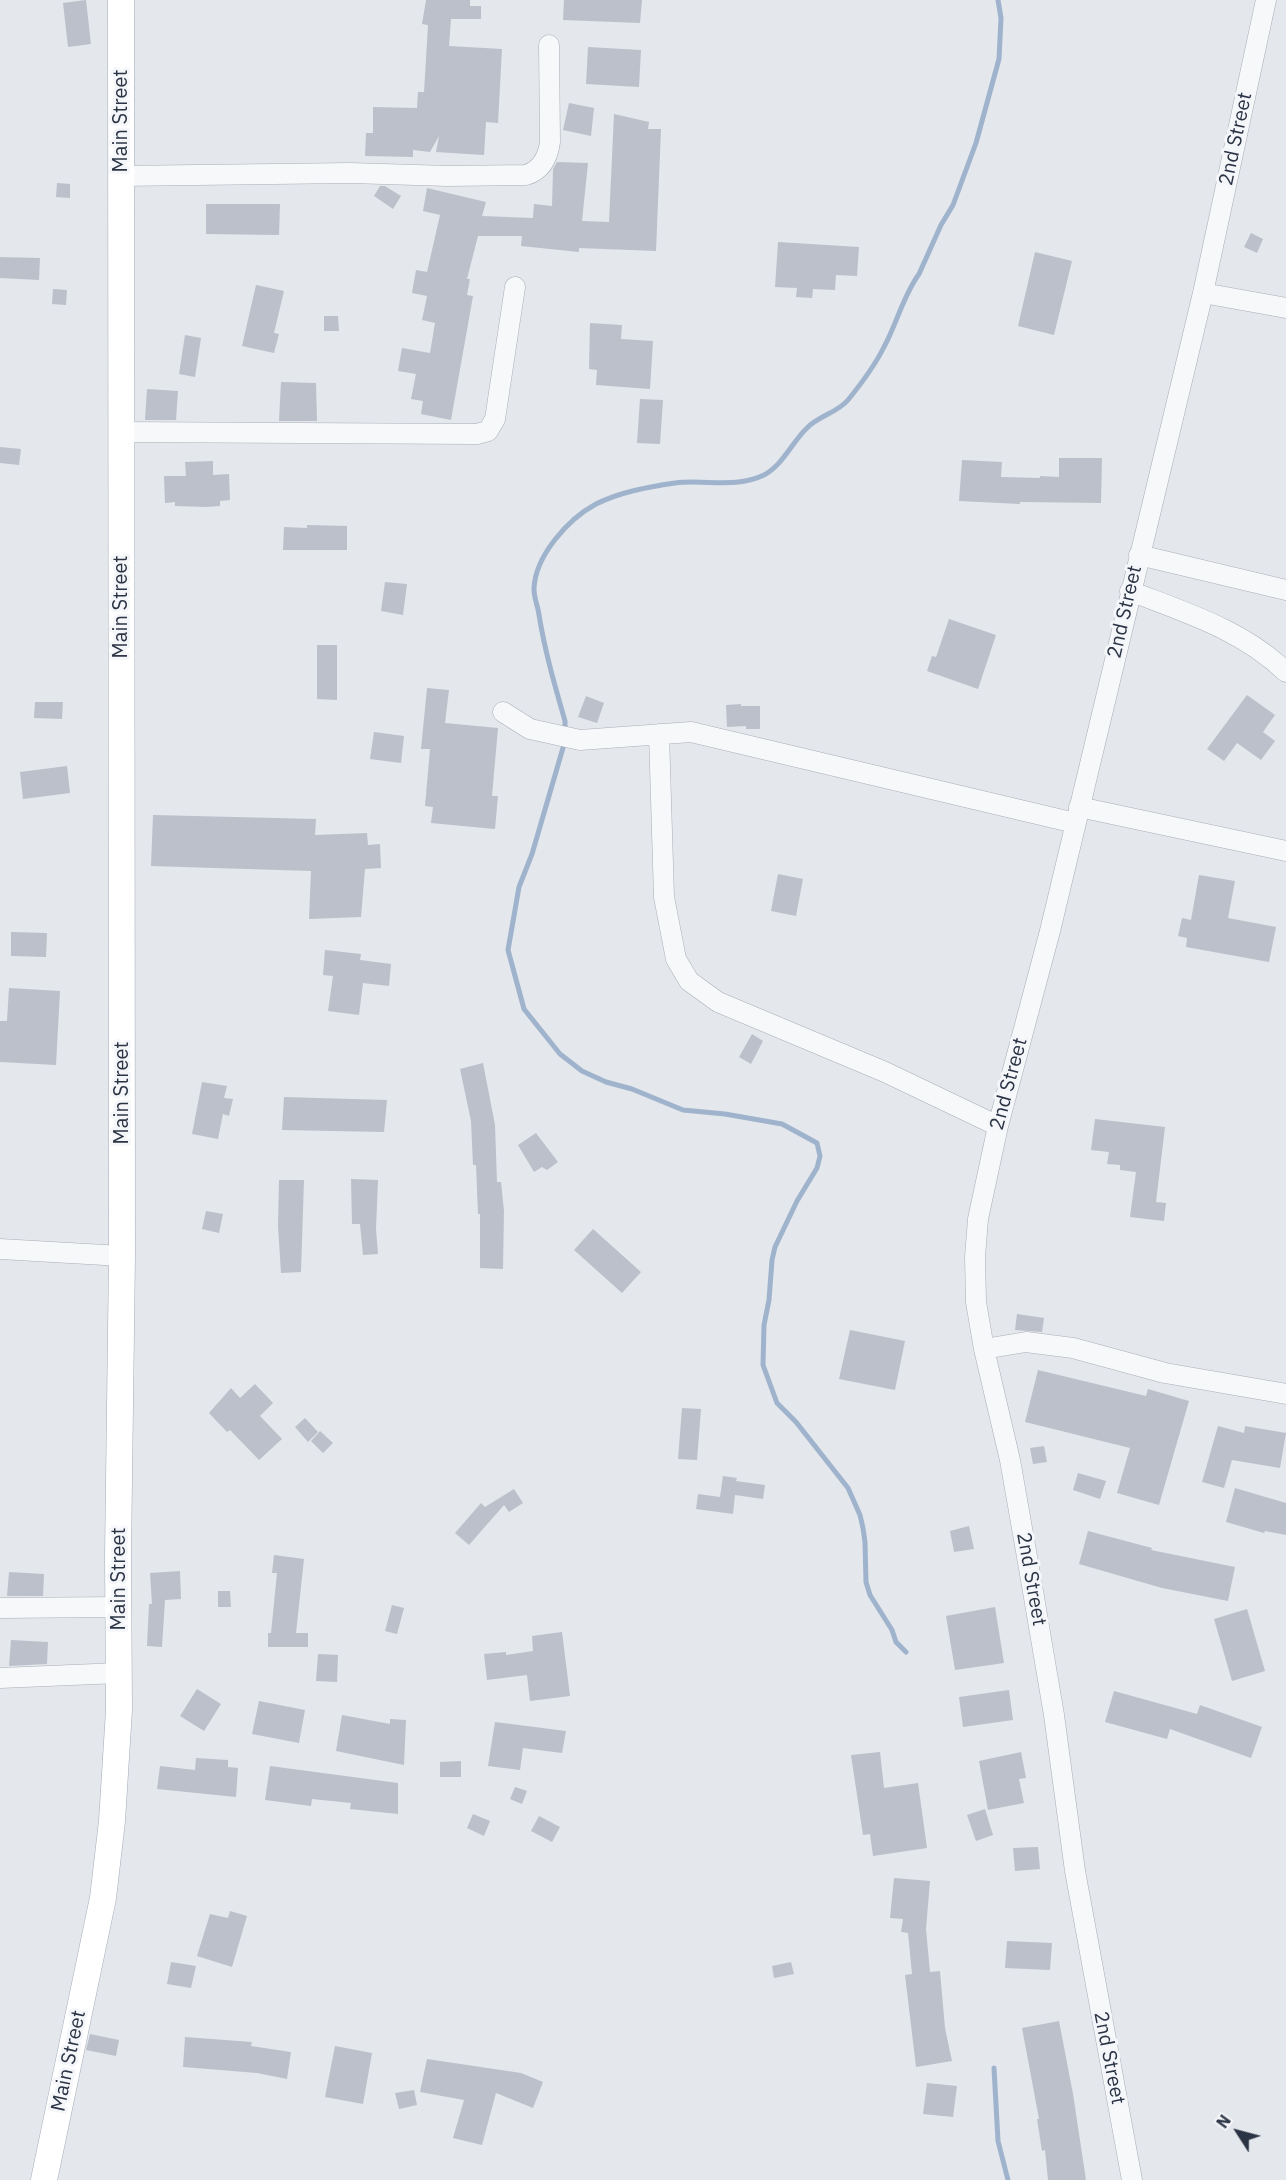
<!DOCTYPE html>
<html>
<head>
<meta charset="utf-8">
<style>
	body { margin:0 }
	#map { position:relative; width:1286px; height:2180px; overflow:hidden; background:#e4e7ec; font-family:"IBM Plex Sans",sans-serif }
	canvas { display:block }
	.north { position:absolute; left:1208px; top:2102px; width:60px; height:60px; -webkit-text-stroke:4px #f4f6f9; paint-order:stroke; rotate:306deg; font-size:16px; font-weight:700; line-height:24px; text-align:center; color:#2b3445 }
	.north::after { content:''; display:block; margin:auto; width:21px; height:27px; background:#2b3445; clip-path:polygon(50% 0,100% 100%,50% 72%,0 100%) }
</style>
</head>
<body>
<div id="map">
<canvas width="1286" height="2180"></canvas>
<div class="north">N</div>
</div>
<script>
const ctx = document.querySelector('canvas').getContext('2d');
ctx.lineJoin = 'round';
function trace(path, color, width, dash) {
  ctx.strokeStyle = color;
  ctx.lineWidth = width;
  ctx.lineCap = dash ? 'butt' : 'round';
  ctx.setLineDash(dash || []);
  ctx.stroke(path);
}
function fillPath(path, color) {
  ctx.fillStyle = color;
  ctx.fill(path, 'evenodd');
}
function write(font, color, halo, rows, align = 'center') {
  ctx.font = font + ' "IBM Plex Sans",sans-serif';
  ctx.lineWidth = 6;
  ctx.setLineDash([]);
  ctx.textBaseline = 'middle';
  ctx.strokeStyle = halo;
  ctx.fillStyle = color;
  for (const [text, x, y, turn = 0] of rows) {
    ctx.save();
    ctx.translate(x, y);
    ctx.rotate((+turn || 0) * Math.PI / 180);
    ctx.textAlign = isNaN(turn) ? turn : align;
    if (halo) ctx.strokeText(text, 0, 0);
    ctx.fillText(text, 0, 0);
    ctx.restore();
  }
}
trace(new Path2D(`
	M 565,732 L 565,721 C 555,686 545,652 539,615 C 538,606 534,599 534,589 C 535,556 568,519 596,504 C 620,492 648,487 675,483 C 705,479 735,489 764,475 C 783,465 792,442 807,428 C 818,416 837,413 848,400 C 861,384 875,365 884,347 C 897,323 903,296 919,274 L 941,225 L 953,205 L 976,143 L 999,59 L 1001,18 L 998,0
	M 565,741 L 532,854 L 519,887 L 508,950 L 524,1009 L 560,1054 L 582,1071 L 606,1082 L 632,1089 L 683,1110 L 725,1114 L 782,1124 L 817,1143 L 820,1156 L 817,1168 L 797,1201 L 775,1247 L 772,1260 L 769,1300 L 764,1325 L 763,1365 L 777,1403 L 796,1422 L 848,1488 L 860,1515 L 863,1528 L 865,1542 L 866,1582 L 870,1595 L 892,1630 L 896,1642 L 906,1652
	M 994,2068 L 998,2141 L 1008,2180`), '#9fb4cc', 5);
fillPath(new Path2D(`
	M 86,0 L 91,44 L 68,47 L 63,3 Z
	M 426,0 L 470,0 L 470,6 L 481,6 L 481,19 L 451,19 L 449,46 L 502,49 L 498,123 L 486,122 L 484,155 L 436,152 L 439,136 L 430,152 L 413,150 L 413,157 L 365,156 L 366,133 L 373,133 L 373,107 L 417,108 L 418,92 L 424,92 L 428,25 L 422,24 Z
	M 564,0 L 642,0 L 640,23 L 563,20 Z
	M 588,47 L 641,50 L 639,87 L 586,84 Z
	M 569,103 L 594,108 L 591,136 L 563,130 Z
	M 614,114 L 649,122 L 648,129 L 661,129 L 656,251 L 579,248 L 579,252 L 521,246 L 522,236 L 478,236 L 467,279 L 470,279 L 467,295 L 473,296 L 451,420 L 421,414 L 423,401 L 411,399 L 416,374 L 398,371 L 402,348 L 430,353 L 435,323 L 422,320 L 427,296 L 412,293 L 416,270 L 427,272 L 440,215 L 423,211 L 427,188 L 486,202 L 482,216 L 533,218 L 534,204 L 552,206 L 553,169 L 557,162 L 588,163 L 582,221 L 609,222 Z
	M 57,183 L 70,184 L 70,198 L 56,197 Z
	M 380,186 L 385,186 L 401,196 L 393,209 L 374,196 Z
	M 206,204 L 280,204 L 279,235 L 206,234 Z
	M 1251,233 L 1263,239 L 1257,253 L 1244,247 Z
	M 778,242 L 859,247 L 857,276 L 836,275 L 835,290 L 813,289 L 812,298 L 796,297 L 797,288 L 775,287 Z
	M 1035,252 L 1072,261 L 1054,335 L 1018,326 Z
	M 0,257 L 40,258 L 39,280 L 0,278 Z
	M 256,285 L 284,291 L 274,333 L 279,334 L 274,353 L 242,346 Z
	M 53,289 L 67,290 L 66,305 L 52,304 Z
	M 324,316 L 338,316 L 339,331 L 324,331 Z
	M 590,323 L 622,325 L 621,339 L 653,341 L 650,389 L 596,385 L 597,370 L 589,369 Z
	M 185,335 L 201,338 L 195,377 L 179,374 Z
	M 281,382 L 316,383 L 317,421 L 279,421 Z
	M 147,389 L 178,391 L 176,420 L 145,420 Z
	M 640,399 L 663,400 L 660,444 L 637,443 Z
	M 0,447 L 21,449 L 19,465 L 0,463 Z
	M 1059,458 L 1102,458 L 1101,503 L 1020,502 L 1020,504 L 959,501 L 962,460 L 1002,462 L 1001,477 L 1040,478 L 1040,476 L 1059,477 Z
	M 213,461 L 213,475 L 229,474 L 230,500 L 220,501 L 220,506 L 206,507 L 175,506 L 175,502 L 165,503 L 164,476 L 186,476 L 185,462 Z
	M 307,525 L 347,526 L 347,550 L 283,550 L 284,527 L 307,528 Z
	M 385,582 L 407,584 L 403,615 L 381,611 Z
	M 949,619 L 996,635 L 978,689 L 927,671 L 932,656 L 936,657 Z
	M 317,645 L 337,645 L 337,700 L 317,699 Z
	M 427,688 L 449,690 L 445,723 L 498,728 L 492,796 L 498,796 L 495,829 L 431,823 L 433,807 L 425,806 L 430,749 L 421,749 Z
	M 1247,695 L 1275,715 L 1263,732 L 1275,741 L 1261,760 L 1237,743 L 1224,761 L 1207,749 Z
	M 586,696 L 604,703 L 597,723 L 578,717 Z
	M 35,702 L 63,702 L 62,719 L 34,718 Z
	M 741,704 L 741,706 L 760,706 L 760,729 L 746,729 L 746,726 L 727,727 L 726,705 Z
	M 374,732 L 404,736 L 401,763 L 370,759 Z
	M 67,766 L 70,793 L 23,799 L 20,772 Z
	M 153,815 L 316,819 L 315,835 L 367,833 L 368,845 L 380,844 L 381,868 L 365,869 L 361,917 L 309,919 L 311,871 L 151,866 Z
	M 778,874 L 803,879 L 796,916 L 771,911 Z
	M 1199,875 L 1235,881 L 1228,918 L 1276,927 L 1269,962 L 1186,947 L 1187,938 L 1178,936 L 1182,918 L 1191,920 Z
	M 11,932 L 47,933 L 46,957 L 11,956 Z
	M 325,950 L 361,954 L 360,960 L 391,964 L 389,986 L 363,983 L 359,1015 L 328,1011 L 333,976 L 323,975 Z
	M 9,988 L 60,991 L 56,1065 L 0,1062 L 0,1021 L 7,1021 Z
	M 752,1034 L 763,1041 L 751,1064 L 739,1057 Z
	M 483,1063 L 495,1125 L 497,1182 L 501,1182 L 504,1211 L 503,1269 L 480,1268 L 480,1214 L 478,1214 L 476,1165 L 473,1165 L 471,1121 L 460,1069 Z
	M 202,1082 L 227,1086 L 224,1098 L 233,1099 L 229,1116 L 223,1114 L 218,1139 L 192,1134 Z
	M 284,1097 L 387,1100 L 384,1132 L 282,1130 Z
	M 1095,1119 L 1165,1127 L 1156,1202 L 1166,1203 L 1164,1221 L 1130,1217 L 1136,1172 L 1120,1170 L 1120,1165 L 1107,1164 L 1109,1152 L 1091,1150 Z
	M 536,1133 L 558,1162 L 547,1170 L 542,1167 L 534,1172 L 518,1145 Z
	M 351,1179 L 378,1180 L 376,1229 L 378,1254 L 363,1255 L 360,1224 L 352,1224 Z
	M 279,1180 L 304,1180 L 301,1272 L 281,1273 L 278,1226 Z
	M 206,1211 L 223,1214 L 219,1233 L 202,1229 Z
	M 593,1229 L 641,1272 L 622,1293 L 574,1250 Z
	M 1017,1314 L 1044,1318 L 1042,1332 L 1015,1330 Z
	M 850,1330 L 905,1341 L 895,1390 L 839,1379 Z
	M 1038,1370 L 1146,1396 L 1148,1389 L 1189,1401 L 1159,1505 L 1117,1493 L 1130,1448 L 1025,1422 Z
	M 255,1384 L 273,1403 L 260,1416 L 282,1439 L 259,1460 L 230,1430 L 227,1432 L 209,1413 L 231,1388 L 240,1398 Z
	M 682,1408 L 701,1409 L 697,1460 L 678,1459 Z
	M 305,1418 L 318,1432 L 308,1442 L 295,1427 Z
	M 1218,1426 L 1244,1433 L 1245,1426 L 1286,1433 L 1280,1468 L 1232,1460 L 1224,1488 L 1202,1482 Z
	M 320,1431 L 333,1443 L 323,1453 L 311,1441 Z
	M 1044,1446 L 1047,1462 L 1033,1464 L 1030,1448 Z
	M 1078,1473 L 1106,1481 L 1100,1499 L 1073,1490 Z
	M 723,1476 L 737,1478 L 736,1481 L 765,1485 L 763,1499 L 735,1495 L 733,1514 L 696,1509 L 698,1494 L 720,1497 Z
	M 1235,1488 L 1286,1503 L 1286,1535 L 1265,1531 L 1264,1533 L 1226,1522 Z
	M 514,1489 L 523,1503 L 509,1512 L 504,1505 L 469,1545 L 455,1533 L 481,1503 L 485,1507 Z
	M 969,1526 L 974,1549 L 954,1552 L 950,1531 Z
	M 1088,1531 L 1152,1548 L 1151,1550 L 1235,1567 L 1228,1601 L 1162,1588 L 1079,1564 Z
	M 274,1555 L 304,1559 L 296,1633 L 308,1633 L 308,1647 L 268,1647 L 268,1633 L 271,1633 L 277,1573 L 272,1573 Z
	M 180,1571 L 181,1599 L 165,1600 L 162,1647 L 147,1646 L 149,1604 L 152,1604 L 150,1573 Z
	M 9,1572 L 44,1574 L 43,1596 L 7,1596 Z
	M 218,1591 L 230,1591 L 231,1607 L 218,1607 Z
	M 392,1605 L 404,1608 L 397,1634 L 385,1631 Z
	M 995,1607 L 1004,1663 L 955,1670 L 946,1616 Z
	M 1247,1609 L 1265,1671 L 1232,1681 L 1214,1619 Z
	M 562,1632 L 570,1696 L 530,1701 L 527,1675 L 487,1680 L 484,1654 L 506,1652 L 506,1655 L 533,1651 L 532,1636 Z
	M 11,1640 L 48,1642 L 47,1664 L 9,1666 Z
	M 318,1654 L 338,1655 L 337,1682 L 316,1681 Z
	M 197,1689 L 221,1704 L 204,1731 L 180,1716 Z
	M 1009,1690 L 1013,1720 L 963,1727 L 959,1697 Z
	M 1114,1691 L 1197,1714 L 1200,1705 L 1262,1727 L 1251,1758 L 1170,1729 L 1167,1739 L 1105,1722 Z
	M 259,1701 L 305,1710 L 299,1743 L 252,1734 Z
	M 342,1715 L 390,1724 L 390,1719 L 406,1720 L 404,1765 L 336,1751 Z
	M 495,1722 L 566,1731 L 562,1753 L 523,1748 L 520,1770 L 488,1766 Z
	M 880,1752 L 884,1788 L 918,1783 L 927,1848 L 873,1856 L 870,1834 L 863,1835 L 851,1755 Z
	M 1021,1752 L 1026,1778 L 1019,1779 L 1024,1803 L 988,1810 L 979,1761 Z
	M 196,1758 L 228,1760 L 228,1767 L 238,1768 L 236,1797 L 157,1789 L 160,1766 L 195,1770 Z
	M 461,1761 L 461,1777 L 440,1777 L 440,1762 Z
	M 270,1766 L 398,1783 L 398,1814 L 350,1809 L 351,1803 L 312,1799 L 311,1806 L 265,1800 Z
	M 515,1787 L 527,1791 L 522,1804 L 510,1799 Z
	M 985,1809 L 993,1835 L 976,1841 L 967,1815 Z
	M 473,1814 L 490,1821 L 484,1836 L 467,1828 Z
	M 539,1816 L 560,1827 L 552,1842 L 531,1831 Z
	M 1038,1847 L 1040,1869 L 1015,1871 L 1013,1848 Z
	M 894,1878 L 930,1881 L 926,1929 L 930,1972 L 940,1971 L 945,2028 L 952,2061 L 916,2067 L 905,1975 L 912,1974 L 908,1933 L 901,1932 L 903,1919 L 890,1918 Z
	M 230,1911 L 247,1916 L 232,1967 L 197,1956 L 210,1914 L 228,1918 Z
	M 1007,1941 L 1052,1943 L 1050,1970 L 1005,1968 Z
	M 171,1962 L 196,1966 L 191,1988 L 167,1984 Z
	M 791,1962 L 794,1974 L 774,1978 L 772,1966 Z
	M 1059,2021 L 1073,2094 L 1086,2180 L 1048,2180 L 1045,2150 L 1042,2151 L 1037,2119 L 1039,2119 L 1022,2028 Z
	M 90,2034 L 119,2040 L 116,2056 L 86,2050 Z
	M 185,2037 L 252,2042 L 251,2046 L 291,2052 L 287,2079 L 257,2073 L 183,2067 Z
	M 335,2046 L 372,2053 L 363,2104 L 325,2097 Z
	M 427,2059 L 521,2073 L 543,2082 L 533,2108 L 496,2093 L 482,2145 L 453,2138 L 464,2100 L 420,2092 Z
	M 927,2083 L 957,2086 L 953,2117 L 923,2114 Z
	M 414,2090 L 417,2105 L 399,2109 L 395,2093 Z`), '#bbc0ca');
const minor = new Path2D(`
	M 120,176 L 350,173 L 448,176 L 526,175 C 542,170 548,157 550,142 L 549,45
	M 1203,293 L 1286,308
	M 121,432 L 477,434 L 488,431 L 495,419 L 515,287
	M 1139,555 L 1286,590
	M 1130,591 C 1184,612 1243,630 1286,672
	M 503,712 L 530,729 L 580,740 L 691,732 L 1075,823
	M 659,734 L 664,897 L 676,959 L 689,981 L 718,1002 L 885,1072 L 998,1126
	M 1079,807 L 1286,851
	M 0,1249 L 122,1256
	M 984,1349 L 1026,1342 L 1073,1348 L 1165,1373 L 1286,1394
	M 0,1608 L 118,1607
	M 0,1678 L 119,1673
	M 1132,2180 L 1075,1871 L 1054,1715 L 1029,1568 L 1010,1460 L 984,1349 L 976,1302 L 975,1257 L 978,1219 L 998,1126 L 1050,931 L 1203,293 L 1266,0`);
const major = new Path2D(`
	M 44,2180 L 103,1898 L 112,1821 L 119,1710 L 118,1554 L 122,1256 L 121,0`);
trace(minor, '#a9aeb7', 21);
trace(major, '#a3abb8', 27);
trace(minor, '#f7f8fa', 20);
trace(major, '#fff', 26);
write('20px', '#2b3445', '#f4f6f9', [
	["Main Street",121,121,-90],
	["2nd Street",1236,139,-78],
	["Main Street",121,607,-90],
	["2nd Street",1125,612,-77],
	["2nd Street",1009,1084,-75],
	["Main Street",122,1093,-90],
	["Main Street",119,1579,-90],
	["2nd Street",1031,1579,80],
	["2nd Street",1109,2058,79],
	["Main Street",69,2061,-78]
]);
</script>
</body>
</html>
